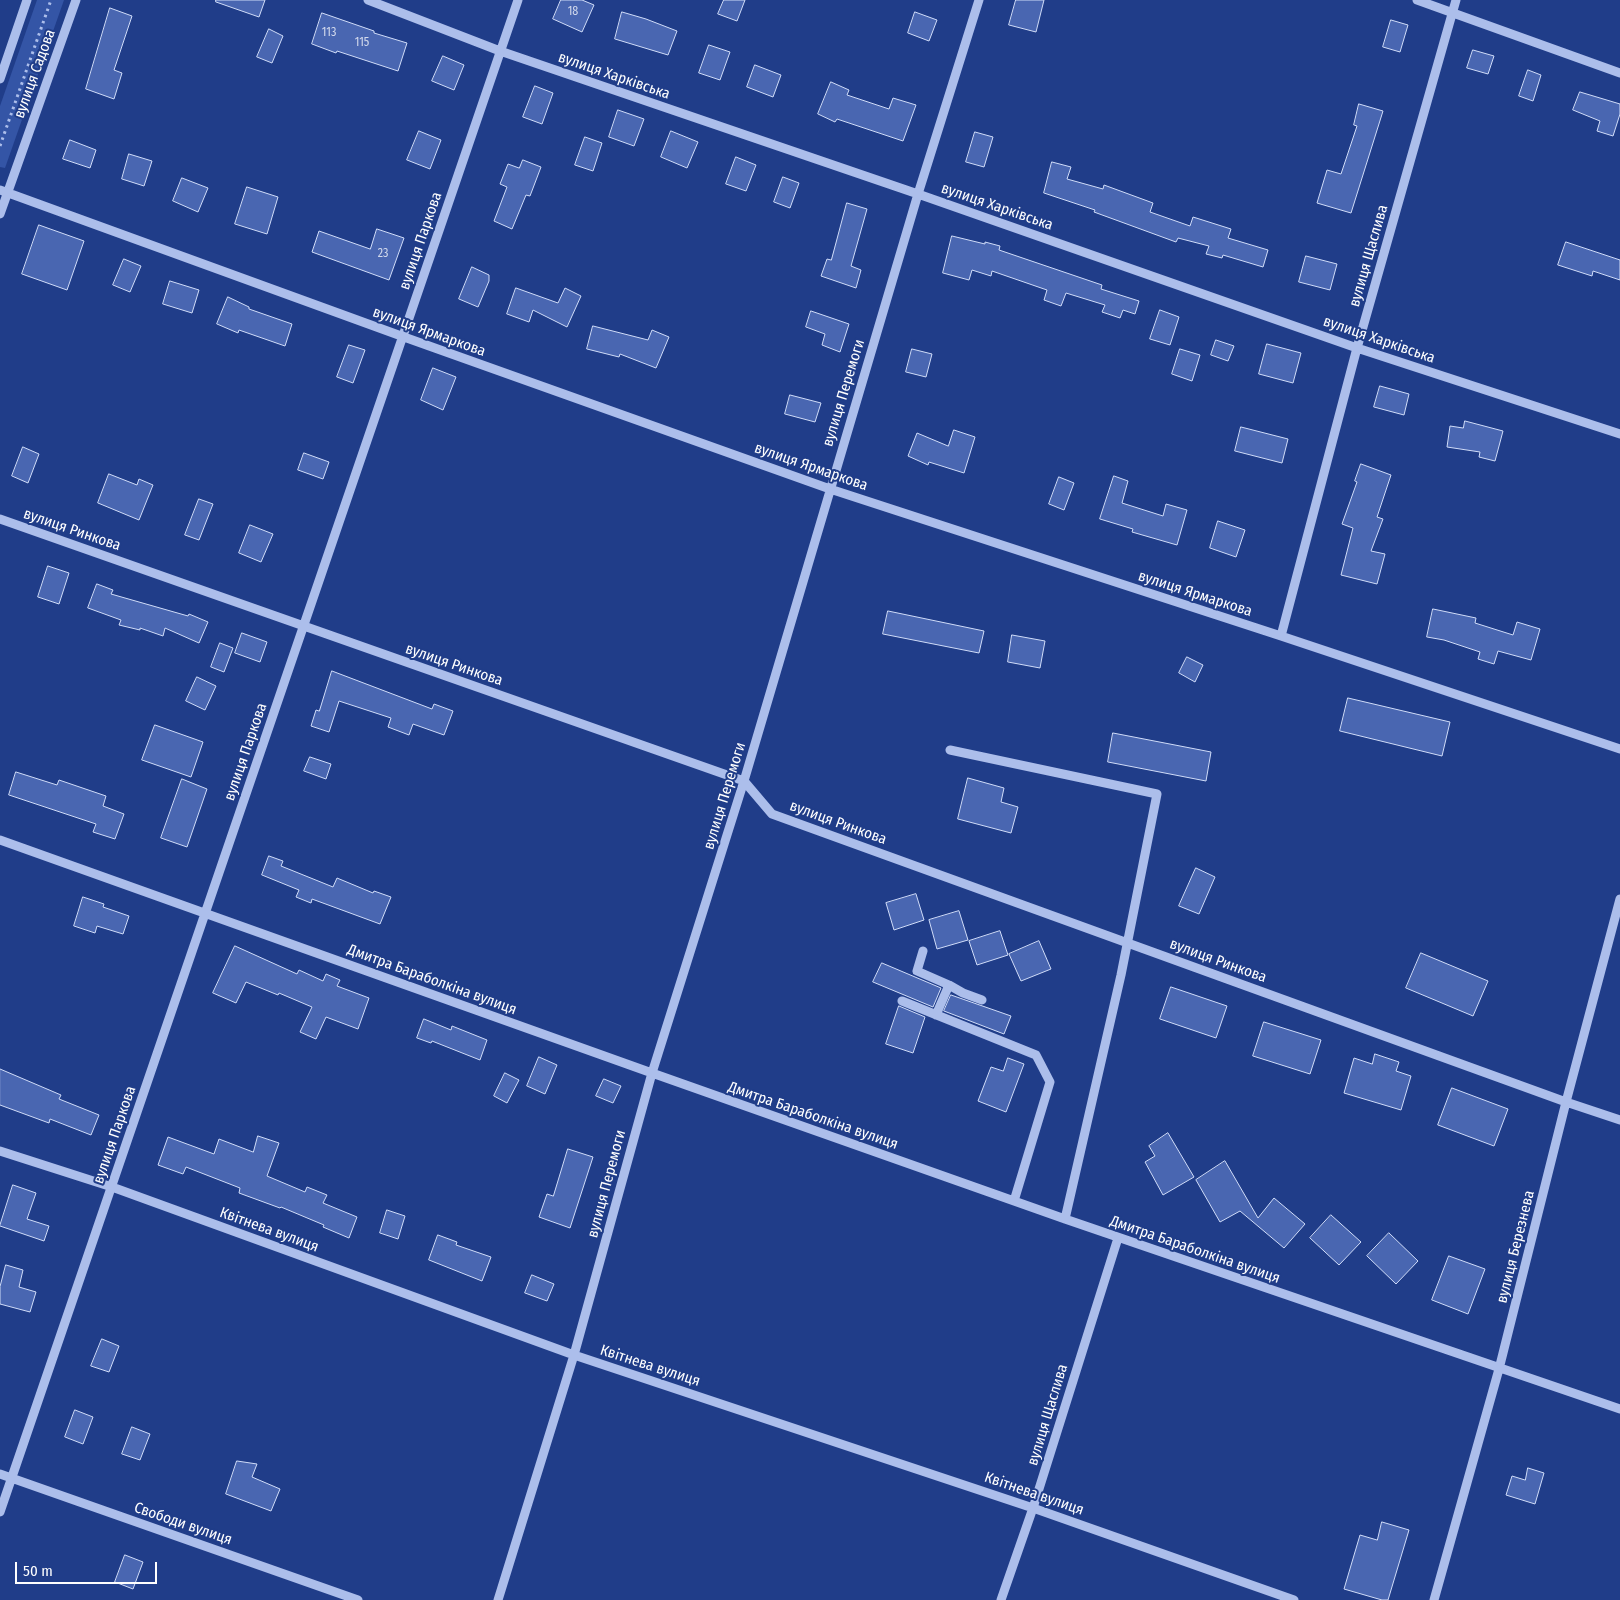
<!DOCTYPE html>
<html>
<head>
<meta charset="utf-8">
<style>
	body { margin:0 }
	#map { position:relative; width:1620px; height:1600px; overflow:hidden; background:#203d89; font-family:"Fira Sans Condensed",sans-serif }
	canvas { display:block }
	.scale { position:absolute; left:15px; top:1562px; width:142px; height:22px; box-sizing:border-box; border:2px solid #fff; border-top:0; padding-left:6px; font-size:15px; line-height:18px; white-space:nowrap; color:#fff; -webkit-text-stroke:4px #203d89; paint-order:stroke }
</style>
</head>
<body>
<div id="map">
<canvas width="1620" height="1600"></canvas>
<div class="scale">50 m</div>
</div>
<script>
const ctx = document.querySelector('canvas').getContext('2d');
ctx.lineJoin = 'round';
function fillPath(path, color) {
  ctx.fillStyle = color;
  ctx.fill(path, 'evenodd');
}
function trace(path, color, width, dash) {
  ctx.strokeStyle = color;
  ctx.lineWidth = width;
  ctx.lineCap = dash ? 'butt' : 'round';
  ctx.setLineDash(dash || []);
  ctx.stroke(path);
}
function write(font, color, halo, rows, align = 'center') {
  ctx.font = font + ' "Fira Sans Condensed",sans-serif';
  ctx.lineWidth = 4;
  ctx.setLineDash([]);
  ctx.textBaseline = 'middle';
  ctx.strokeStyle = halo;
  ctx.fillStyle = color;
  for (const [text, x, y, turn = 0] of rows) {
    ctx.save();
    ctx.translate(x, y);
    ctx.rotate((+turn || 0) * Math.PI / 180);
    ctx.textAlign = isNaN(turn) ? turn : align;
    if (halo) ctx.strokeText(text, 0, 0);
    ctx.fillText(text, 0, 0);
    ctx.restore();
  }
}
fillPath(new Path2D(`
	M 37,0 L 64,0 L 5,168 L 0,167 L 0,106 Z`), '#3455a6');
const building = new Path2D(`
	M 216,0 L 265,0 L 259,17 L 216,2 Z
	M 561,0 L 582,0 L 594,5 L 582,32 L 553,19 Z
	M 724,0 L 745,0 L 737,21 L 718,14 Z
	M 1016,0 L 1044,0 L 1036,32 L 1009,25 Z
	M 110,8 L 132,16 L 114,70 L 122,73 L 114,99 L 86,89 Z
	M 622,12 L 646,19 L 677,31 L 668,55 L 615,39 Z
	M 915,12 L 937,20 L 929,41 L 908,33 Z
	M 322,13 L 374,31 L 374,33 L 407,43 L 398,71 L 337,51 L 336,53 L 312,44 Z
	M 1391,20 L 1408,25 L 1400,52 L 1383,47 Z
	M 269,29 L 283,36 L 272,63 L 257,57 Z
	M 709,45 L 730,52 L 720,80 L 699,73 Z
	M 1473,50 L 1494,56 L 1488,74 L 1467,68 Z
	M 443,56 L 464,65 L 454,90 L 432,81 Z
	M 755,65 L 781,75 L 773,97 L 747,87 Z
	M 1528,70 L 1541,75 L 1533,101 L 1519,96 Z
	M 831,82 L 849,90 L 847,95 L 889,109 L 893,98 L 916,105 L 903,141 L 837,119 L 835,122 L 818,114 Z
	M 535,86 L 553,93 L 542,124 L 523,117 Z
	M 1580,92 L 1620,104 L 1620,114 L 1613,136 L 1597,131 L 1600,121 L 1573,110 Z
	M 1359,104 L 1383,111 L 1351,213 L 1317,203 L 1327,170 L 1341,174 L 1357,126 L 1354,125 Z
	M 618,110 L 644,119 L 634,146 L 609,137 Z
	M 419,131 L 441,140 L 430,169 L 407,160 Z
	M 671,131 L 698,142 L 687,168 L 661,157 Z
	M 975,132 L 993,137 L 984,167 L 966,162 Z
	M 585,137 L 602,143 L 593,171 L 575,165 Z
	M 70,140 L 96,150 L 90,168 L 63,159 Z
	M 129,154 L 152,161 L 144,186 L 122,179 Z
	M 736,157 L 756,165 L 746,191 L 726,184 Z
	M 523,160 L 541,167 L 530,196 L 526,195 L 512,229 L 494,221 L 507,187 L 500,184 L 508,164 L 519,168 Z
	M 1052,162 L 1071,167 L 1067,179 L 1103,189 L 1104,185 L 1153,203 L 1150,212 L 1190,226 L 1193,217 L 1231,229 L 1228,238 L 1268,250 L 1263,267 L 1223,255 L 1222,258 L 1206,254 L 1209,246 L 1178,238 L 1176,242 L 1094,212 L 1095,210 L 1044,193 Z
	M 783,177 L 799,183 L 790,208 L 774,202 Z
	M 182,178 L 208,188 L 198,212 L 173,201 Z
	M 247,187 L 278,197 L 267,234 L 235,224 Z
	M 847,203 L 867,209 L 851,266 L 861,270 L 856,288 L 821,276 L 827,259 L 831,260 Z
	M 39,225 L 84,241 L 67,290 L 22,274 Z
	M 377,229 L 404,238 L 389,280 L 312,252 L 319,231 L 370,249 Z
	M 952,236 L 985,244 L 985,242 L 1000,246 L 999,250 L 1102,285 L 1101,289 L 1139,301 L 1135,314 L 1123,310 L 1120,318 L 1102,312 L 1105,305 L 1066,293 L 1061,306 L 1044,300 L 1047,290 L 992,271 L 991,276 L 972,270 L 969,280 L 943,273 Z
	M 1566,242 L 1620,260 L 1620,280 L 1593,271 L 1592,276 L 1558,265 Z
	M 1306,256 L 1337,264 L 1330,290 L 1299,282 Z
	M 124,259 L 141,266 L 130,292 L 113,285 Z
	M 472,267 L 489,275 L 489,281 L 478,307 L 459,299 Z
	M 170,281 L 199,290 L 192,313 L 163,304 Z
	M 516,288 L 558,303 L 565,288 L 581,296 L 567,327 L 533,310 L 529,322 L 507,314 Z
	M 228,297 L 249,307 L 249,309 L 292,324 L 285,346 L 239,330 L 238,333 L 217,324 Z
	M 1160,310 L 1179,317 L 1170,345 L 1150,339 Z
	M 811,311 L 849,324 L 840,352 L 822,345 L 825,334 L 806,327 Z
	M 593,326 L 648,340 L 652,330 L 669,337 L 656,368 L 620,354 L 619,357 L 587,349 Z
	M 1216,340 L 1234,346 L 1228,361 L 1211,355 Z
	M 1267,344 L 1301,353 L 1293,383 L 1259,374 Z
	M 349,345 L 365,350 L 353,383 L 337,377 Z
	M 912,349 L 932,354 L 926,377 L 906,372 Z
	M 1180,349 L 1200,355 L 1192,381 L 1172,374 Z
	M 433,368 L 456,377 L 443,410 L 421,400 Z
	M 1380,386 L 1409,394 L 1404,415 L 1374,407 Z
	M 790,395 L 821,403 L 815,422 L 785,414 Z
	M 1465,421 L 1503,431 L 1495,461 L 1479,457 L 1480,452 L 1447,447 L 1450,426 L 1463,428 Z
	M 1241,427 L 1288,439 L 1282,463 L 1235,451 Z
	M 954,430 L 975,437 L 964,473 L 929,462 L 928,465 L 908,456 L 917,433 L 948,446 Z
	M 23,447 L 39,454 L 28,483 L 12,476 Z
	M 304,453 L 329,462 L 323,479 L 298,470 Z
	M 1361,464 L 1391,475 L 1377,517 L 1383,519 L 1371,551 L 1385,554 L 1377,584 L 1341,575 L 1353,528 L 1342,524 L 1357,482 L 1355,481 Z
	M 109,474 L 137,485 L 139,479 L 153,485 L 139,520 L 98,503 Z
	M 1114,476 L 1128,481 L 1122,503 L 1163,516 L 1166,504 L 1187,510 L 1177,545 L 1132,532 L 1133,529 L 1100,519 Z
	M 1059,477 L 1074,483 L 1064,510 L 1049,504 Z
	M 199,499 L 213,504 L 199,540 L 185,535 Z
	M 1218,521 L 1245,530 L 1236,557 L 1210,548 Z
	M 250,525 L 273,534 L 261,562 L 239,553 Z
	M 48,566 L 69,573 L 59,604 L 38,597 Z
	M 97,584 L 113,590 L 111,594 L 188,616 L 189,614 L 208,622 L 199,643 L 165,628 L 163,636 L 140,628 L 140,630 L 119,625 L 121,620 L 88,608 Z
	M 1433,609 L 1476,618 L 1475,623 L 1513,635 L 1517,622 L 1540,629 L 1531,660 L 1498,651 L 1494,664 L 1478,659 L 1480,652 L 1444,640 L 1427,637 Z
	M 888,611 L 984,631 L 979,653 L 883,634 Z
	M 242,633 L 267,642 L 260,662 L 235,653 Z
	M 1012,635 L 1045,641 L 1040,668 L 1008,662 Z
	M 220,643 L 233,648 L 224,672 L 211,667 Z
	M 1187,657 L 1203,665 L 1195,682 L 1179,673 Z
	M 332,671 L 432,709 L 434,704 L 453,711 L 444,735 L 413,724 L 409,735 L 388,727 L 391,718 L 339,701 L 329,732 L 311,726 L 316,710 L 319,711 Z
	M 197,677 L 216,686 L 205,710 L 186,701 Z
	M 1348,698 L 1450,722 L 1442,756 L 1340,731 Z
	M 155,725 L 203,742 L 191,777 L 142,760 Z
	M 1113,733 L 1211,752 L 1206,781 L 1108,762 Z
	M 310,757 L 331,764 L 326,779 L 304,771 Z
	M 16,772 L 57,785 L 59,780 L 106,796 L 103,806 L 124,814 L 115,839 L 93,832 L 96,824 L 9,795 Z
	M 968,778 L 1004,788 L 1001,802 L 1018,807 L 1011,833 L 958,819 Z
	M 182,779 L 207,789 L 187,847 L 161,838 Z
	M 269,856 L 283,861 L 281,866 L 333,887 L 337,878 L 373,893 L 374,891 L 391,897 L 380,924 L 312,899 L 311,903 L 296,897 L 299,890 L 262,875 Z
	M 1196,868 L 1215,877 L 1199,914 L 1179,906 Z
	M 916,894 L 924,920 L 894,930 L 886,903 Z
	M 83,897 L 104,904 L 103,907 L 129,916 L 123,934 L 97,926 L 95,933 L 74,926 Z
	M 959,911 L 968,940 L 937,949 L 929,920 Z
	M 1000,931 L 1008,955 L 977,965 L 969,941 Z
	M 1039,941 L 1051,969 L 1021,981 L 1009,954 Z
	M 235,946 L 297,974 L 299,970 L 323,981 L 326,974 L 340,980 L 337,986 L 369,998 L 358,1029 L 326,1017 L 316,1039 L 300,1032 L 312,1007 L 279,993 L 278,995 L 246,982 L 236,1003 L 213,993 Z
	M 1421,953 L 1488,981 L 1473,1016 L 1406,988 Z
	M 882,963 L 941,988 L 933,1007 L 873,982 Z
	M 1171,987 L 1227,1006 L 1216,1038 L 1160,1019 Z
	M 951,995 L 1011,1016 L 1004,1034 L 944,1011 Z
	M 899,1006 L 925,1017 L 913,1053 L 886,1044 Z
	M 424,1019 L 451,1030 L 452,1026 L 487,1040 L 480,1060 L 432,1041 L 431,1043 L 417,1038 Z
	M 1264,1022 L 1321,1040 L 1310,1074 L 1253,1056 Z
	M 1375,1054 L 1399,1062 L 1396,1071 L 1411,1076 L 1401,1110 L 1344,1093 L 1354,1058 L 1372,1064 Z
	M 539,1057 L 557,1065 L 545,1094 L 527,1086 Z
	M 1008,1058 L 1024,1064 L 1006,1112 L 978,1101 L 991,1067 L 1003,1071 Z
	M 0,1069 L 61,1095 L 59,1099 L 99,1115 L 91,1135 L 50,1119 L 49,1123 L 0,1105 Z
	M 505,1073 L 519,1080 L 507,1103 L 494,1096 Z
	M 604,1079 L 621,1086 L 613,1103 L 596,1096 Z
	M 1452,1088 L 1508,1109 L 1494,1146 L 1438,1125 Z
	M 1168,1133 L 1194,1177 L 1163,1195 L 1145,1162 L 1155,1156 L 1149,1146 Z
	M 258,1136 L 279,1143 L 267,1176 L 305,1192 L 307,1187 L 327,1195 L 323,1203 L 357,1217 L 349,1238 L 323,1227 L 324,1225 L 281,1207 L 280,1208 L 239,1193 L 240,1188 L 186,1167 L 183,1174 L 158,1165 L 168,1137 L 214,1154 L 219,1139 L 253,1152 Z
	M 568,1149 L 593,1157 L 570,1228 L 539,1217 L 547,1194 L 553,1196 Z
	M 1225,1161 L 1258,1218 L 1274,1198 L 1305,1224 L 1284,1248 L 1240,1211 L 1220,1222 L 1196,1180 Z
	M 13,1185 L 36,1193 L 27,1219 L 49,1226 L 44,1241 L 0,1226 Z
	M 387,1210 L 405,1216 L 398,1239 L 380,1233 Z
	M 1331,1215 L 1361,1242 L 1339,1265 L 1310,1238 Z
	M 1389,1233 L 1418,1261 L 1396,1284 L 1367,1256 Z
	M 438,1235 L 457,1242 L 456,1245 L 491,1257 L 482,1281 L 429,1260 Z
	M 1449,1256 L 1485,1269 L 1468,1314 L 1432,1300 Z
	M 6,1265 L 23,1270 L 19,1287 L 36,1292 L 30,1312 L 0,1304 L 0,1287 Z
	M 532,1275 L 554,1284 L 547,1301 L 525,1293 Z
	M 102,1339 L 119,1346 L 109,1372 L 91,1366 Z
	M 75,1410 L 93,1417 L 83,1444 L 65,1437 Z
	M 132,1427 L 150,1434 L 140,1460 L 122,1454 Z
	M 237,1461 L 257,1464 L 252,1477 L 280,1489 L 271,1511 L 226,1494 Z
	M 1528,1468 L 1544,1473 L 1535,1504 L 1506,1495 L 1512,1476 L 1525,1480 Z
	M 1382,1522 L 1409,1530 L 1388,1600 L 1382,1600 L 1344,1589 L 1360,1535 L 1377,1540 Z
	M 125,1555 L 143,1562 L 133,1589 L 115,1582 Z`);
fillPath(building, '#4966b1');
trace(building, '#d0dcf8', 1);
trace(new Path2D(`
	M 0,146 L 51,0`), '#acbeeb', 3, [2.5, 4]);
trace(new Path2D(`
	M 368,0 L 500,51 L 918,194 L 1357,348 L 1620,434
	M 1417,0 L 1620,73
	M 0,79 L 27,0
	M 0,190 L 404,337 L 830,489 L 1281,636 L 1620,749
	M 0,214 L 76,0
	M 0,519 L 744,781 L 772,814 L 1566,1102 L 1620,1120
	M 1281,636 L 1357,348 L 1456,0
	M 950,750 L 1157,794 L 1121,975 L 1065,1219
	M 0,840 L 652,1073 L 1065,1219 L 1620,1409
	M 923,951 L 917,971 L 949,985 L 936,1015
	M 949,985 L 963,993 L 982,1000
	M 902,1001 L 1036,1055 L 1050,1082 L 1014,1201
	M 0,1151 L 112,1187 L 574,1355 L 1033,1508 L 1294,1600
	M 0,1474 L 358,1600
	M 0,1512 L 518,0
	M 498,1600 L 574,1355 L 652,1073 L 744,781 L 918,194 L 979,0
	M 1001,1600 L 1033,1508 L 1118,1238
	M 1434,1600 L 1499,1369 L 1566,1102 L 1620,899`), '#acbeeb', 9);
write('12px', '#d2d9ec', null, [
	["18",573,12],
	["113",329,33],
	["115",362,43],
	["23",383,254]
]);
write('15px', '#fff', '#203d89', [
	["вулиця Садова",35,74,-70],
	["вулиця Харківська",614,76,19],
	["вулиця Харківська",997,207,19],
	["вулиця Паркова",421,241,-71],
	["вулиця Щаслива",1369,256,-74],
	["вулиця Ярмаркова",429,332,20],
	["вулиця Харківська",1379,340,19],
	["вулиця Перемоги",844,393,-73],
	["вулиця Ярмаркова",811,467,19],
	["вулиця Ринкова",72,530,19],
	["вулиця Ярмаркова",1195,594,18],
	["вулиця Ринкова",454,665,19],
	["вулиця Паркова",246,752,-71],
	["вулиця Перемоги",725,796,-73],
	["вулиця Ринкова",838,823,20],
	["вулиця Ринкова",1218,961,20],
	["Дмитра Бараболкіна вулиця",432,980,20],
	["Дмитра Бараболкіна вулиця",813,1116,19],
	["вулиця Паркова",115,1135,-71],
	["вулиця Перемоги",607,1184,-75],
	["Квітнева вулиця",269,1230,20],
	["вулиця Березнева",1516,1247,-76],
	["Дмитра Бараболкіна вулиця",1195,1250,19],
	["Квітнева вулиця",650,1366,18],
	["вулиця Щаслива",1048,1415,-73],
	["Квітнева вулиця",1034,1494,19],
	["Свободи вулиця",183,1524,19]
]);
</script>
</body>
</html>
